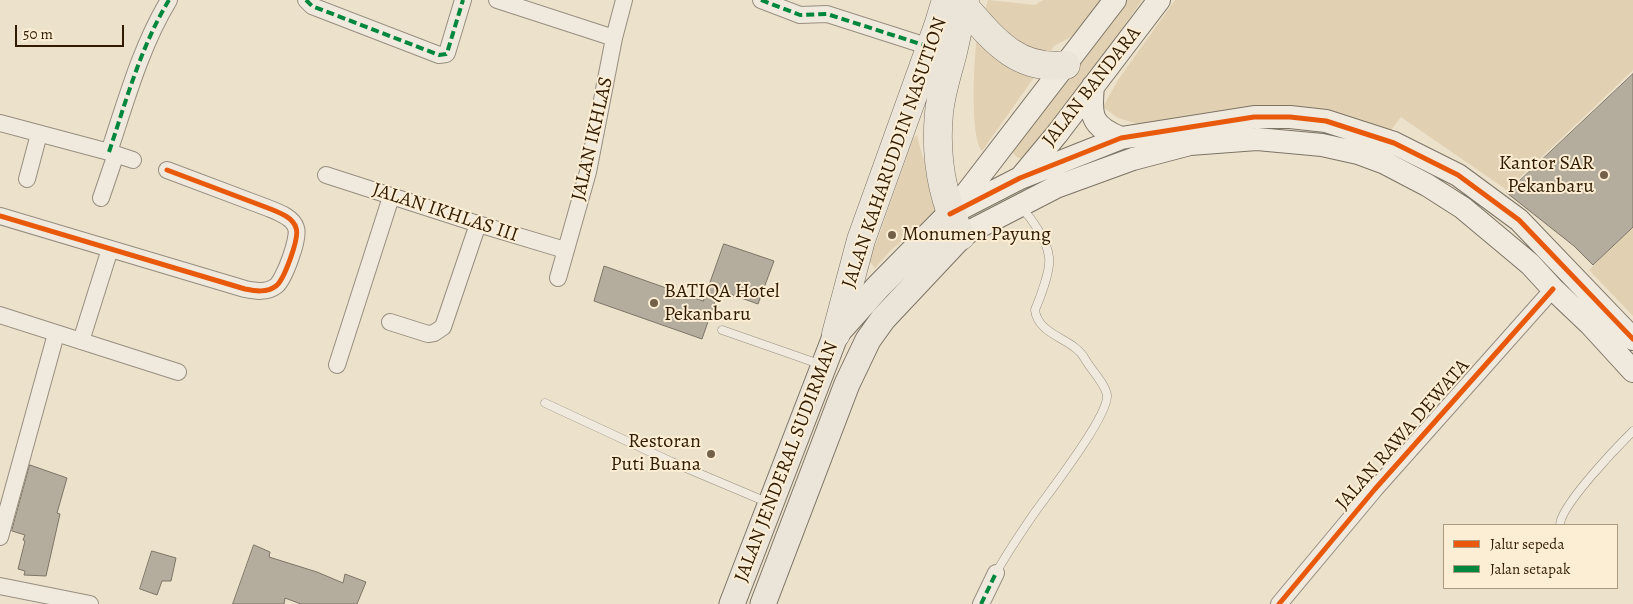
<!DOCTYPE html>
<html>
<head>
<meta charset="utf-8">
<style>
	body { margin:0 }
	#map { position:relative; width:1633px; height:604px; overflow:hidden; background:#ece1cb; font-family:Alegreya,serif }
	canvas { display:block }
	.legend { position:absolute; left:1443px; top:524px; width:175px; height:65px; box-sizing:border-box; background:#fceed4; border:1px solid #aa9a80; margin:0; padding:6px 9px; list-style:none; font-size:15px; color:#301b02 }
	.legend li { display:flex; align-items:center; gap:10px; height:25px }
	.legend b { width:25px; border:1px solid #aa9a80 }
	.scale { position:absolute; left:15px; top:25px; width:109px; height:22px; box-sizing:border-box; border:2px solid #301b02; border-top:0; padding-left:6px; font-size:15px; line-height:18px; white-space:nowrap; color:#301b02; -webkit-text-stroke:4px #fceed4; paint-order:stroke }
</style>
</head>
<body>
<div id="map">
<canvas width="1633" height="604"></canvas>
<ul class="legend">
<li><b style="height:6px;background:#e8590c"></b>Jalur sepeda</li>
<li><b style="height:6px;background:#00873e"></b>Jalan setapak</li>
</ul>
<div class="scale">50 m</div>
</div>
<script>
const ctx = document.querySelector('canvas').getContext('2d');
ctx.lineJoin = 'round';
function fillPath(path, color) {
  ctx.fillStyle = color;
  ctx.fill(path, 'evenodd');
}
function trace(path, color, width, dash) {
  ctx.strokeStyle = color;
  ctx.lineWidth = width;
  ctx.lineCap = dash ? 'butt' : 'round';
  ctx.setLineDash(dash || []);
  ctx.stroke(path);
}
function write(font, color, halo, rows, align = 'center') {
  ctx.font = font + ' Alegreya,serif';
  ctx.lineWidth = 4;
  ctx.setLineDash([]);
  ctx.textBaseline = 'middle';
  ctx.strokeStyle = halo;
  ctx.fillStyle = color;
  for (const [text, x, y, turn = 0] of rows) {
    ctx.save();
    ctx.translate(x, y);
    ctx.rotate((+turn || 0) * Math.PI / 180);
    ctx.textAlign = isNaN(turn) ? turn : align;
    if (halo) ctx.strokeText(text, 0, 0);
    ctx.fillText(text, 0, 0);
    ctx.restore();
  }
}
fillPath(new Path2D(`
	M 988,0 L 1035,5 L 1043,0 L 1107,0 L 1078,33 L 1054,46 L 1035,76 L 982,151 C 970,136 974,65 976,45 C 978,30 984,15 988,0 Z
	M 1126,0 L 1142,0 L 1107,51 L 1030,154 C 1024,160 1018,160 1013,153 L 1015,148 Z
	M 1175,0 L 1633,0 L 1633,70 L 1507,190 L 1401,117 L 1388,134 L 1272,110 L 1138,124 L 1118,118 L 1103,107 L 1118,80 Z
	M 917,135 C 922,160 933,183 944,206 L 891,250 L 875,268 L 868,260 L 877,241 L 913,139 Z
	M 1633,227 L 1633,316 L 1589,270 Z`), '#e1d0b2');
const building = new Path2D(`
	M 1633,74 L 1633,227 L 1593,265 L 1574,246 L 1507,193 Z
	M 724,244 L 774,261 L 758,304 L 719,290 L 702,339 L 594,301 L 604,266 L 703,301 Z
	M 30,465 L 67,478 L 57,513 L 60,514 L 46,576 L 24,575 L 25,571 L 18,569 L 25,541 L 23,540 L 25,535 L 12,531 Z
	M 254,545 L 270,552 L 269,557 L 317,572 L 343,583 L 345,574 L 366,582 L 357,604 L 301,604 L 285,598 L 284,604 L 233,604 Z
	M 152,551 L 176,558 L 171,581 L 162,581 L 157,595 L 140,589 Z`);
fillPath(building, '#b4ac9c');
trace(building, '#7c7465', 1);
const lane = new Path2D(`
	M 722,330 L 822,365
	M 545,403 L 672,462 L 769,503
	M 1560,525 C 1560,506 1618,446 1633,431
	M 996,573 C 1007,553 1020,534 1033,515 C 1047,495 1109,416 1107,395 C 1105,383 1091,370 1085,359 C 1074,338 1038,336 1035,310 C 1040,298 1051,269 1049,257 C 1047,240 1032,219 1021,207`);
const street = new Path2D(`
	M 306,0 L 312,6 L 439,55 L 446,54 L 447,53 L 463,0
	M 497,0 L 614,38
	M 761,0 L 800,15 L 827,14 L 930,47
	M 0,123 L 109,152 L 133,160
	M 109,152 C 126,101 141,46 169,0
	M 326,175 L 478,224 L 565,250
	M 27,179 L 39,134
	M 101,198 L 116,154
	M 0,216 L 245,289 C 255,291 267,293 276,286 C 284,280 300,237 296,228 C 293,217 278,212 268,208 L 167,170
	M 558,278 L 588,172 L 614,38 L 624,0
	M 0,315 L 178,372
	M 390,322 L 428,334 L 434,333 L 443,327 L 478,224
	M 81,341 L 110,249
	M 337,365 L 391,197
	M 0,537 L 56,334
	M 0,586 L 90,604
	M 981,604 L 996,573
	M 1279,604 L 1375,489 L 1553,289`);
const secondary = new Path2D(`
	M 1093,86 C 1090,116 1091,126 1121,138
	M 1022,176 L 1057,134 L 1159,0
	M 955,208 L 1115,0
	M 950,214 L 1020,178 L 1121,138 L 1254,117 L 1290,117 L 1326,121 L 1394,143 L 1458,175 L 1519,220 L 1633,339
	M 961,236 L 1056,187 L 1133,159 L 1190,144 L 1257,139 L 1322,145 L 1358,153 L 1385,163 L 1427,185 L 1463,208 L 1530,264 L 1553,289 L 1590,324 L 1633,371`);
const primary = new Path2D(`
	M 732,604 L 836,334 L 878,287 L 950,214
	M 763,604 L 847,384 L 868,340 L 883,319 L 961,236`);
const highway = new Path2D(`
	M 964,6 C 993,39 1017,71 1066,65
	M 961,236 C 942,198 935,155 939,113 C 941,92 948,72 953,52 C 957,35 960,17 965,0
	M 836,334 L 861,240 L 938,26 L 946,0`);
trace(lane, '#978e7f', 9);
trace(street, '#978e7f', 18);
trace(secondary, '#7c7465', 24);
trace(primary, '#7c7465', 27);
trace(highway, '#7c7465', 29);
trace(lane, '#efe9de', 8);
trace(street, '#efe9de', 16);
trace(secondary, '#efe9de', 22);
trace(primary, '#ebe4d9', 25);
trace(highway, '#ebe4d9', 28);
trace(new Path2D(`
	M 306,0 L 312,6 L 439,55 L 446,54 L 447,53 L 463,0
	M 761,0 L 800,15 L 827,14 L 930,47
	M 109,152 C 126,101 141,46 169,0
	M 981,604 L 996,573`), '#00873e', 4, [8, 4]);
trace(new Path2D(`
	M 950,214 L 1020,178 L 1121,138 L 1254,117 L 1290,117 L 1326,121 L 1394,143 L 1458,175 L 1519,220 L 1633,339
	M 0,216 L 245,289 C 255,291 267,293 276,286 C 284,280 300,237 296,228 C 293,217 278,212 268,208 L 167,170
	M 1279,604 L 1375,489 L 1553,289`), '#e8590c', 5);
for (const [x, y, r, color] of [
	[1604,175,5,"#726048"],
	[892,235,5,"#726048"],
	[654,303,5,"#726048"],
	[711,454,5,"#726048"]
]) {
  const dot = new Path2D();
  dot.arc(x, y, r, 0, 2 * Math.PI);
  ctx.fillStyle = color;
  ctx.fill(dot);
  trace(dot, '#fceed4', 2);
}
write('20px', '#301b02', '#fceed4', [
	["JALAN BANDARA",1092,87,-52],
	["JALAN IKHLAS",593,139,-77],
	["JALAN KAHARUDDIN NASUTION",895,153,-71],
	["JALAN IKHLAS III",445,213,18],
	["JALAN RAWA DEWATA",1403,435,-49],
	["JALAN JENDERAL SUDIRMAN",787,462,-69]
]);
write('20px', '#301b02', '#fceed4', [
	["Kantor SAR",1594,164],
	["Pekanbaru",1594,187],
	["Monumen Payung",902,235,"left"],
	["BATIQA Hotel",664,292,"left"],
	["Pekanbaru",664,315,"left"],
	["Restoran",701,442],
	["Puti Buana",701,465]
], 'right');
</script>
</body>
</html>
